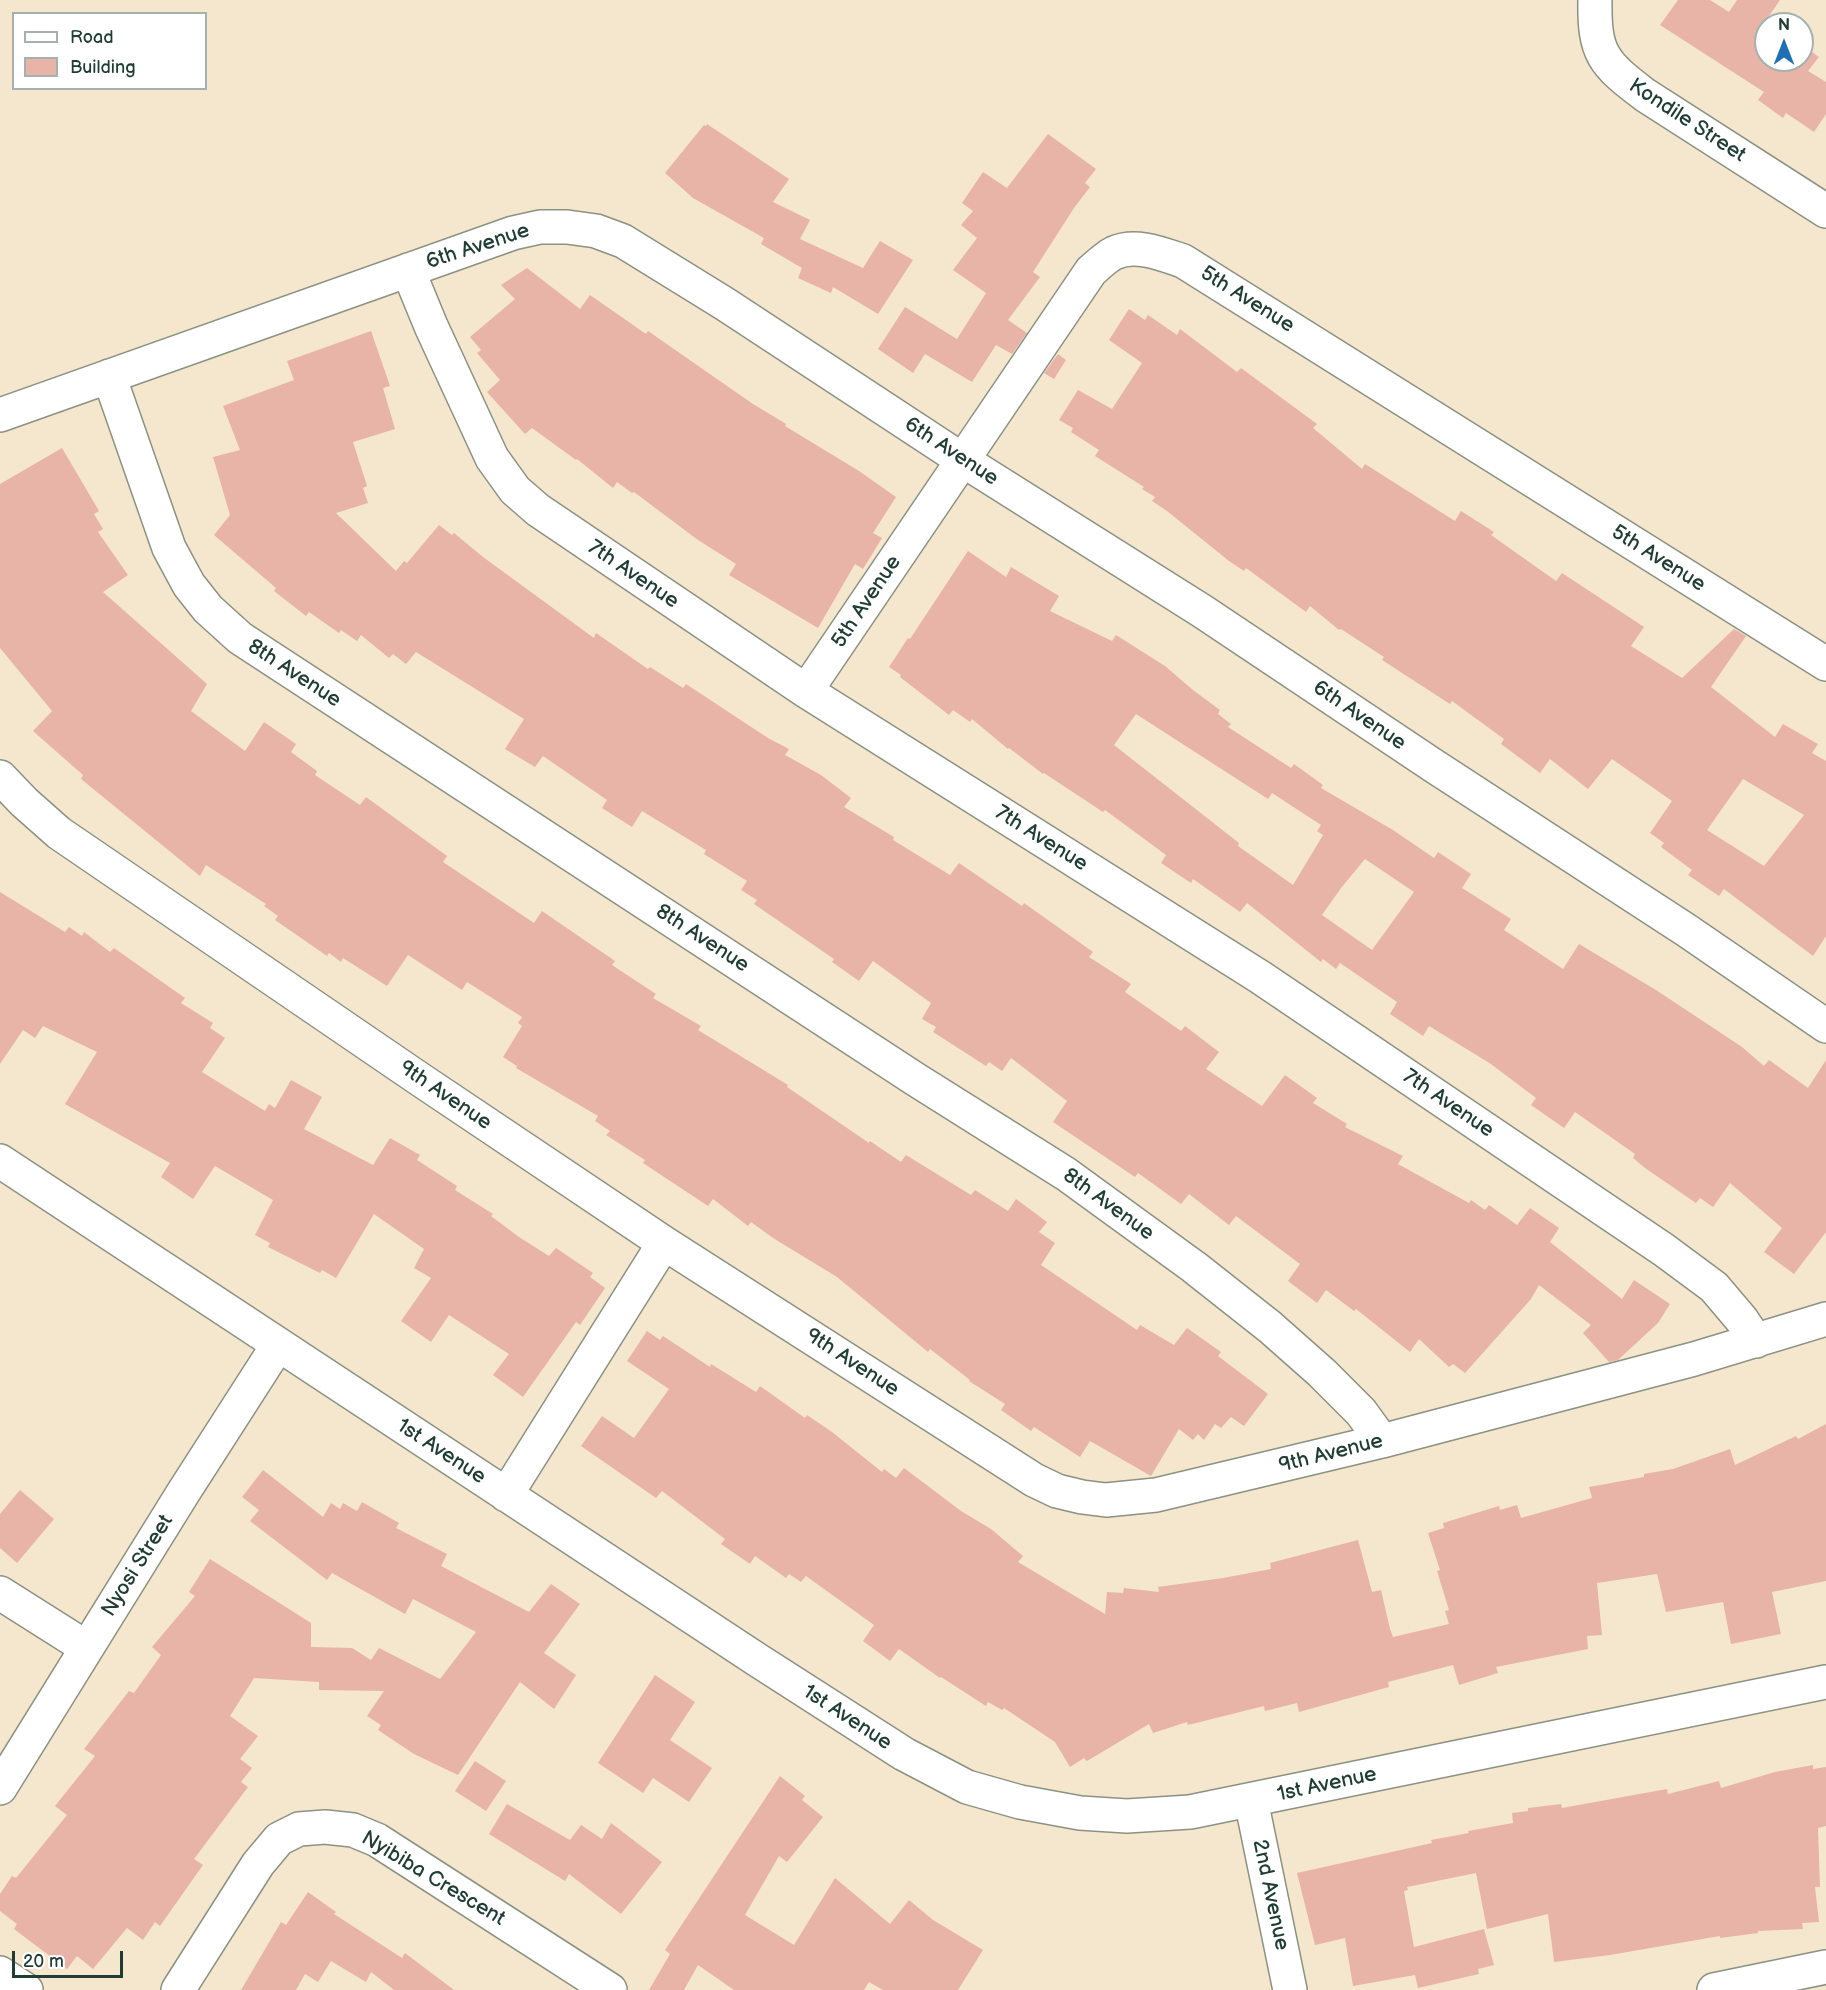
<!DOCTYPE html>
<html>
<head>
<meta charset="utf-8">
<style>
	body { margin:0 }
	#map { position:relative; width:1826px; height:1990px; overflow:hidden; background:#f5e6ce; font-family:"Balsamiq Sans",sans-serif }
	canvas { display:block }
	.legend { position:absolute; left:12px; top:12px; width:195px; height:78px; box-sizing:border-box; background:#fff; border:2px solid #a5b1ae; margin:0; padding:8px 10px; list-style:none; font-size:18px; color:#1f3d34 }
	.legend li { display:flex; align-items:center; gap:12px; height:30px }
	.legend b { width:30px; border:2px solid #a5b1ae }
	.north { position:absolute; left:1754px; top:12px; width:60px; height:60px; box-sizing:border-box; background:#fff; border:2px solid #a5b1ae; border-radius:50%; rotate:0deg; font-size:16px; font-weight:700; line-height:24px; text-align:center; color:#1f3d34 }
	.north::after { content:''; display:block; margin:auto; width:21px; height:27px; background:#1f6fb2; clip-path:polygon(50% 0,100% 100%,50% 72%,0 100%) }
	.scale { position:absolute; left:12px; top:1951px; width:111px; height:27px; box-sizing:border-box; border:3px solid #1f3d34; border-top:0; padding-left:8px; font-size:18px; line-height:21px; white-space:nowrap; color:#1f3d34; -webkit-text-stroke:4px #fff; paint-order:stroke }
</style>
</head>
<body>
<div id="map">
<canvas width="1826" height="1990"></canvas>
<ul class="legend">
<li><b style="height:8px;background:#fff"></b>Road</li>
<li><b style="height:16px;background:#e8b4a8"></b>Building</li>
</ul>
<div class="north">N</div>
<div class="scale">20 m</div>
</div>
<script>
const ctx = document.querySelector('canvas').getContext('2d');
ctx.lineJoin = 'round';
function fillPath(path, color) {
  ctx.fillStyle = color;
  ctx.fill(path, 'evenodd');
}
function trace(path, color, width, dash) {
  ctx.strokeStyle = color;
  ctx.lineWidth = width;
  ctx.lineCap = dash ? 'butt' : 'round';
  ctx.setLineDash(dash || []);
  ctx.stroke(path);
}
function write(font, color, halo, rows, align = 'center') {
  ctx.font = font + ' "Balsamiq Sans",sans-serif';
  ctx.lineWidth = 5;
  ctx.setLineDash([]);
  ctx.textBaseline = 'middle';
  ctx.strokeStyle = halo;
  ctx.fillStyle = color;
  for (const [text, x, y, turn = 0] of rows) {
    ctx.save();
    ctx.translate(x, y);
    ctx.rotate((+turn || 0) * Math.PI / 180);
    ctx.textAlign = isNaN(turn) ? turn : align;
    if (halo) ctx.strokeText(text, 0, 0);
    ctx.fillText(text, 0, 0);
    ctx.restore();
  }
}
fillPath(new Path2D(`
	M 1678,0 L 1710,0 L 1729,12 L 1737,0 L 1780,0 L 1767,19 L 1773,24 L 1766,24 L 1766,60 L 1802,60 L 1802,45 L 1819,57 L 1808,71 L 1826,82 L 1826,114 L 1814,132 L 1786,113 L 1783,118 L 1758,100 L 1764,92 L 1660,25 Z
	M 707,124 L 789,179 L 773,202 L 810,220 L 800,239 L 863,268 L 880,241 L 913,260 L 878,314 L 833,287 L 831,293 L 798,278 L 802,268 L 761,244 L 764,238 L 693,198 L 665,173 L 704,125 L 706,126 Z
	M 1048,134 L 1096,169 L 1085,183 L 1090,187 L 1074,208 L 1033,272 L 1040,277 L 1008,320 L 1027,333 L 1012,354 L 996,345 L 972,382 L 925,354 L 913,373 L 878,349 L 905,307 L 957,339 L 986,293 L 953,270 L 977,238 L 961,225 L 973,211 L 962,203 L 983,172 L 1007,188 Z
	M 527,268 L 580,309 L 590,295 L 646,334 L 648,331 L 753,404 L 786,424 L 785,426 L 859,471 L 896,497 L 873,533 L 882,538 L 863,569 L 855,564 L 818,628 L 729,575 L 736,564 L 698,540 L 634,492 L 632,493 L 617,482 L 613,488 L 577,459 L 576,460 L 532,428 L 525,434 L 487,392 L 500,380 L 477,353 L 481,350 L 470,337 L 515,299 L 501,285 Z
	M 1129,309 L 1145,320 L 1148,315 L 1177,335 L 1180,329 L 1237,372 L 1241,368 L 1317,424 L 1313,428 L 1362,469 L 1365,464 L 1455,521 L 1461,511 L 1494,532 L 1491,535 L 1556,581 L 1562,573 L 1644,627 L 1631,646 L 1682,678 L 1734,629 L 1746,636 L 1711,687 L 1775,737 L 1783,724 L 1818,744 L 1812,753 L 1826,761 L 1826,936 L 1813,956 L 1724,889 L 1719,896 L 1688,875 L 1692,870 L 1661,847 L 1664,843 L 1650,833 L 1672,801 L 1612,759 L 1588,789 L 1550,759 L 1540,773 L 1501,744 L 1504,739 L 1452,701 L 1450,704 L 1382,660 L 1384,657 L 1341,629 L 1339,630 L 1310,606 L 1306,612 L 1246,568 L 1244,571 L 1229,561 L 1167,511 L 1152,501 L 1155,497 L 1142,489 L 1144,487 L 1095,456 L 1099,450 L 1071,432 L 1073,428 L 1059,420 L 1078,390 L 1112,409 L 1142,363 L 1109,340 ZM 1743,779 L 1804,815 L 1764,866 L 1707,830 Z
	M 371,331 L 390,386 L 383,388 L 395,429 L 353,442 L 367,486 L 363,488 L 368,503 L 336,513 L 396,571 L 404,561 L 407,563 L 439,525 L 452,535 L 454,533 L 483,557 L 594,638 L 596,633 L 648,669 L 650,667 L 683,688 L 686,684 L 768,738 L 789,749 L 785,755 L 821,775 L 851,798 L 844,807 L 894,837 L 893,840 L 950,875 L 959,863 L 1022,906 L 1024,903 L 1093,952 L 1089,957 L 1131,984 L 1125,992 L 1181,1031 L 1185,1026 L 1219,1052 L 1206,1069 L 1262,1106 L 1285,1075 L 1317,1098 L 1313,1103 L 1347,1124 L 1345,1127 L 1403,1156 L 1398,1164 L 1469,1203 L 1471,1200 L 1485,1210 L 1489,1205 L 1517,1225 L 1530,1208 L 1559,1228 L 1550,1242 L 1622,1299 L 1634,1280 L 1670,1304 L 1658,1323 L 1618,1360 L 1609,1362 L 1583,1333 L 1591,1325 L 1539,1285 L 1531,1299 L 1465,1373 L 1453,1364 L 1449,1367 L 1419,1339 L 1410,1352 L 1356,1309 L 1354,1311 L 1326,1290 L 1317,1303 L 1288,1281 L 1300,1264 L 1236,1216 L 1229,1225 L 1189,1194 L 1181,1204 L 1138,1173 L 1135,1177 L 1053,1122 L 1067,1101 L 1011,1058 L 1002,1071 L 989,1062 L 986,1066 L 933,1032 L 936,1027 L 922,1019 L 931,1003 L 873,961 L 859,981 L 832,962 L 834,959 L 754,904 L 757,900 L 741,890 L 747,881 L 704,854 L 706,850 L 642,811 L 632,827 L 602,808 L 607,800 L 543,756 L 535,767 L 505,749 L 524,719 L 416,652 L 406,664 L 393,654 L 389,658 L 361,635 L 357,641 L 341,630 L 339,633 L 309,612 L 306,616 L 274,591 L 276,588 L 214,535 L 230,515 L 213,457 L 240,450 L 223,406 L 294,380 L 287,361 Z
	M 1058,354 L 1066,360 L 1054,379 L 1044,373 Z
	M 62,448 L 99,511 L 94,514 L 103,529 L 98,532 L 128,575 L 103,592 L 207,684 L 191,711 L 245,751 L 264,722 L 296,744 L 291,752 L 317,771 L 315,775 L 360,805 L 366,797 L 447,856 L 443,862 L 534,923 L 542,911 L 615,961 L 612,965 L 656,994 L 653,998 L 701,1026 L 698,1030 L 788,1085 L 787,1087 L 869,1143 L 870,1141 L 901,1162 L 906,1155 L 971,1195 L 975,1190 L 1008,1211 L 1016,1199 L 1047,1222 L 1039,1232 L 1055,1243 L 1041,1265 L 1137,1330 L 1140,1325 L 1174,1345 L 1187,1328 L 1221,1352 L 1218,1356 L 1268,1394 L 1244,1426 L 1231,1417 L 1221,1428 L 1215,1424 L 1204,1440 L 1198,1434 L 1193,1440 L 1179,1429 L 1151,1476 L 1090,1441 L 1080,1457 L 1034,1427 L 1031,1431 L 1001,1410 L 1005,1404 L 969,1381 L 970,1380 L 930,1349 L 928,1352 L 837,1277 L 773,1238 L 751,1222 L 748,1226 L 713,1199 L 708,1206 L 643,1163 L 645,1160 L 606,1135 L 610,1131 L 595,1121 L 598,1116 L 516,1068 L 517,1066 L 503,1057 L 522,1026 L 518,1023 L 522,1017 L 467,982 L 462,990 L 408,955 L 387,986 L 343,958 L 341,962 L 329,953 L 327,956 L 275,920 L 278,916 L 264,906 L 266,904 L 206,865 L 200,876 L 81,779 L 83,775 L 33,731 L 52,711 L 0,648 L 0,484 Z
	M 968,551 L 1006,577 L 1011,567 L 1059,596 L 1050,611 L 1112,641 L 1116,635 L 1165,666 L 1193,690 L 1220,710 L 1218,714 L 1231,724 L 1228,727 L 1291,768 L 1294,764 L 1323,785 L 1321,788 L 1393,830 L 1434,858 L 1438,852 L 1471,874 L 1462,888 L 1511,919 L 1504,930 L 1563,969 L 1579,944 L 1656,990 L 1742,1047 L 1764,1066 L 1769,1060 L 1808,1088 L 1826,1060 L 1826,1232 L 1794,1274 L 1764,1252 L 1782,1228 L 1730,1183 L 1713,1207 L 1700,1198 L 1696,1203 L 1645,1168 L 1633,1158 L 1635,1154 L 1575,1112 L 1564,1128 L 1531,1105 L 1536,1098 L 1491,1064 L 1429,1026 L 1423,1036 L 1390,1014 L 1397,1002 L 1340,963 L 1336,969 L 1323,959 L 1321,962 L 1247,903 L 1240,912 L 1193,879 L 1191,883 L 1161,863 L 1166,855 L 1105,810 L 1103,812 L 1044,773 L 1043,774 L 1009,748 L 1008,749 L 972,719 L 970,722 L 953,710 L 949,715 L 900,677 L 901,675 L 889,667 L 908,638 L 910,639 ZM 1136,714 L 1268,799 L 1272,793 L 1321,825 L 1317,831 L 1323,835 L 1293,885 L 1238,846 L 1239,843 L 1114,745 ZM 1365,859 L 1414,892 L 1372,950 L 1322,915 L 1341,888 Z
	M 0,892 L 65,932 L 69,927 L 82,936 L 84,932 L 110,952 L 114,948 L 185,998 L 181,1003 L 213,1023 L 210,1028 L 225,1038 L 202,1072 L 265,1111 L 269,1104 L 275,1108 L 291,1080 L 322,1097 L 304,1129 L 373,1165 L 390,1138 L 420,1155 L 417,1160 L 457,1186 L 455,1190 L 493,1214 L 491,1216 L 519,1237 L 549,1256 L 556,1248 L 593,1273 L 590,1277 L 605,1288 L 580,1325 L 576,1322 L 523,1397 L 493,1375 L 509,1354 L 449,1315 L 431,1342 L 401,1321 L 431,1278 L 414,1268 L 424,1249 L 374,1214 L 336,1278 L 322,1270 L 320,1273 L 268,1247 L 270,1243 L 255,1235 L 273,1200 L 215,1166 L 193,1199 L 161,1177 L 170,1163 L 65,1104 L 97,1052 L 43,1026 L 35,1038 L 23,1030 L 0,1064 Z
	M 647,1331 L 660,1340 L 663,1336 L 710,1367 L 711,1364 L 756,1392 L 760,1386 L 805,1418 L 807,1415 L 832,1432 L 882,1472 L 884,1469 L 896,1478 L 904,1468 L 961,1511 L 991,1529 L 1023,1556 L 1018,1562 L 1105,1614 L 1107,1592 L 1123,1593 L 1124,1588 L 1159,1592 L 1158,1587 L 1223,1578 L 1271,1569 L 1270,1563 L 1358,1540 L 1372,1592 L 1381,1590 L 1390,1629 L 1393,1637 L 1449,1624 L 1445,1611 L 1449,1610 L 1437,1571 L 1440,1570 L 1428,1533 L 1444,1528 L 1443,1523 L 1499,1506 L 1500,1510 L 1517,1505 L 1521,1518 L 1592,1498 L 1589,1487 L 1644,1477 L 1644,1474 L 1673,1469 L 1730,1449 L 1735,1465 L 1796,1436 L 1798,1439 L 1826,1424 L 1826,1581 L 1772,1592 L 1781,1634 L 1731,1644 L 1723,1602 L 1666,1612 L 1657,1574 L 1597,1583 L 1602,1635 L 1587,1636 L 1588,1649 L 1496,1667 L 1498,1673 L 1459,1685 L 1453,1665 L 1388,1682 L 1389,1687 L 1299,1712 L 1297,1703 L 1265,1711 L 1264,1706 L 1188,1725 L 1187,1722 L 1153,1733 L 1149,1724 L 1087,1761 L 1084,1758 L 1070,1767 L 1055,1742 L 1004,1708 L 1002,1710 L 988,1702 L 986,1706 L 941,1677 L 940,1678 L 899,1649 L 890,1661 L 863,1641 L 874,1625 L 806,1576 L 801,1582 L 789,1574 L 786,1578 L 755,1556 L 750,1564 L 721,1544 L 725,1539 L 662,1491 L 656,1498 L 581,1446 L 602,1416 L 634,1438 L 669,1389 L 627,1361 Z
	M 263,1470 L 323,1517 L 331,1503 L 340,1509 L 343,1503 L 357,1511 L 362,1502 L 399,1523 L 396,1528 L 447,1554 L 441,1566 L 529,1612 L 551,1584 L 580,1604 L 544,1653 L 576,1675 L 554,1709 L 520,1682 L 458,1775 L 414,1754 L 378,1730 L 381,1725 L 367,1716 L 384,1691 L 319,1690 L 319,1682 L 254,1678 L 230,1716 L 258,1736 L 240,1759 L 252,1768 L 241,1782 L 248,1787 L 194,1859 L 203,1865 L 160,1926 L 155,1922 L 143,1940 L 127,1928 L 93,1969 L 77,1956 L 67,1969 L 14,1929 L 17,1924 L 0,1911 L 0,1894 L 12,1876 L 16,1878 L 67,1815 L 55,1806 L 95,1756 L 84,1749 L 129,1691 L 134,1693 L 161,1655 L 152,1647 L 195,1596 L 189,1592 L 210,1559 L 311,1623 L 311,1647 L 352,1648 L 371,1660 L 379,1648 L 440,1679 L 476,1632 L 413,1599 L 405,1614 L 332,1573 L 327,1580 L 250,1521 L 259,1510 L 242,1497 Z
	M 20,1490 L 54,1519 L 17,1563 L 0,1548 L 0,1514 Z
	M 655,1675 L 695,1702 L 670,1740 L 712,1768 L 689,1802 L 653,1778 L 643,1793 L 598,1763 Z
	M 475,1761 L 506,1781 L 486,1811 L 455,1791 Z
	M 1813,1765 L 1813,1769 L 1826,1767 L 1826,1826 L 1818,1828 L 1820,1887 L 1815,1887 L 1819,1922 L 1802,1923 L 1803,1929 L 1758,1931 L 1758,1933 L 1720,1938 L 1720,1936 L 1610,1955 L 1554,1962 L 1548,1914 L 1487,1929 L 1476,1873 L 1407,1887 L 1408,1890 L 1404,1891 L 1414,1947 L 1484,1929 L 1494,1965 L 1478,1969 L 1479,1974 L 1418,1988 L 1415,1975 L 1353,1986 L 1345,1938 L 1315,1945 L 1297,1873 L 1432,1843 L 1431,1840 L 1469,1833 L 1468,1831 L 1513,1823 L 1512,1813 L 1528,1811 L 1528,1808 L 1561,1804 L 1562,1808 L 1667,1789 L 1668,1794 L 1719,1781 L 1721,1788 L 1775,1772 Z
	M 780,1776 L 805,1796 L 802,1800 L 823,1817 L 787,1862 L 779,1856 L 745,1915 L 794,1945 L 835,1878 L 890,1924 L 909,1900 L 933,1920 L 983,1950 L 958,1990 L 883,1990 L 869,1982 L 864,1990 L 734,1990 L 698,1965 L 684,1990 L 649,1990 L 670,1954 L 665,1950 Z
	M 507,1804 L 570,1840 L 581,1825 L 602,1839 L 611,1823 L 662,1862 L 621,1914 L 569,1874 L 565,1881 L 489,1834 Z
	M 308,1892 L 336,1912 L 334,1914 L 402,1958 L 405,1953 L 454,1990 L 394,1990 L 371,1972 L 366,1982 L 331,1961 L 318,1982 L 305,1974 L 296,1990 L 241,1990 L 281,1922 L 286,1925 Z`), '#e8b4a8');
const minor = new Path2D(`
	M 1595,0 C 1594,54 1603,63 1645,95 L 1826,211
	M 408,270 L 431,326 L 492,458 L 515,490 L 538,510 L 806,691 L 1260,977 L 1664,1250 L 1714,1287 L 1742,1320 L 1756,1341
	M 109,376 L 169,548 L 189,585 L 208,609 L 240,638 L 915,1079 L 1066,1174 L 1194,1267 L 1270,1327 L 1322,1373 L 1361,1412 L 1382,1441
	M 0,415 L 513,233 L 540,227 L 567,227 L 596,231 L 623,241 L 725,304 L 964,461 L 1202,611 L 1434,766 L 1686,930 L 1826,1026
	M 806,691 L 1091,271 C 1098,265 1106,257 1114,253 C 1136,243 1162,254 1183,261 L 1826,664
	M 0,777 L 24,802 L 59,833 L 418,1078 L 664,1243 L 1034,1480 L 1057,1491 L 1082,1497 L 1106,1500 L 1156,1495 L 1382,1441 L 1694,1359 L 1826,1319
	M 0,1161 L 756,1659 L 904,1754 L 967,1787 L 1020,1802 L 1080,1813 L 1127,1816 L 1190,1812 L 1826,1682
	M 506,1495 L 664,1243
	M 0,1593 L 87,1648
	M 0,1788 L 183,1493 L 278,1345
	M 1251,1800 L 1290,1990
	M 0,1973 L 26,1990
	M 178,1990 L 258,1864 L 279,1839 L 299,1829 L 325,1827 L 353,1830 L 377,1840 L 610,1990
	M 1714,1990 L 1826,1967`);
trace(minor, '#8a9281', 36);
trace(minor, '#fff', 33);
write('21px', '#1f3d34', '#fff', [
	["Kondile Street",1687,121,33],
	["6th Avenue",478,247,-18],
	["5th Avenue",1247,300,32],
	["6th Avenue",951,452,33],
	["5th Avenue",1658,559,32],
	["7th Avenue",633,575,34],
	["5th Avenue",867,602,-56],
	["8th Avenue",294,674,33],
	["6th Avenue",1359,716,34],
	["7th Avenue",1041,839,32],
	["8th Avenue",702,939,33],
	["9th Avenue",445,1096,34],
	["7th Avenue",1448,1104,34],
	["8th Avenue",1108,1205,36],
	["9th Avenue",852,1363,33],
	["1st Avenue",441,1452,33],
	["9th Avenue",1331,1454,-14],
	["Nyosi Street",138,1566,-58],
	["1st Avenue",847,1718,33],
	["1st Avenue",1327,1785,-12],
	["Nyibiba Crescent",433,1879,31],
	["2nd Avenue",1270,1895,78]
]);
</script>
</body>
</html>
